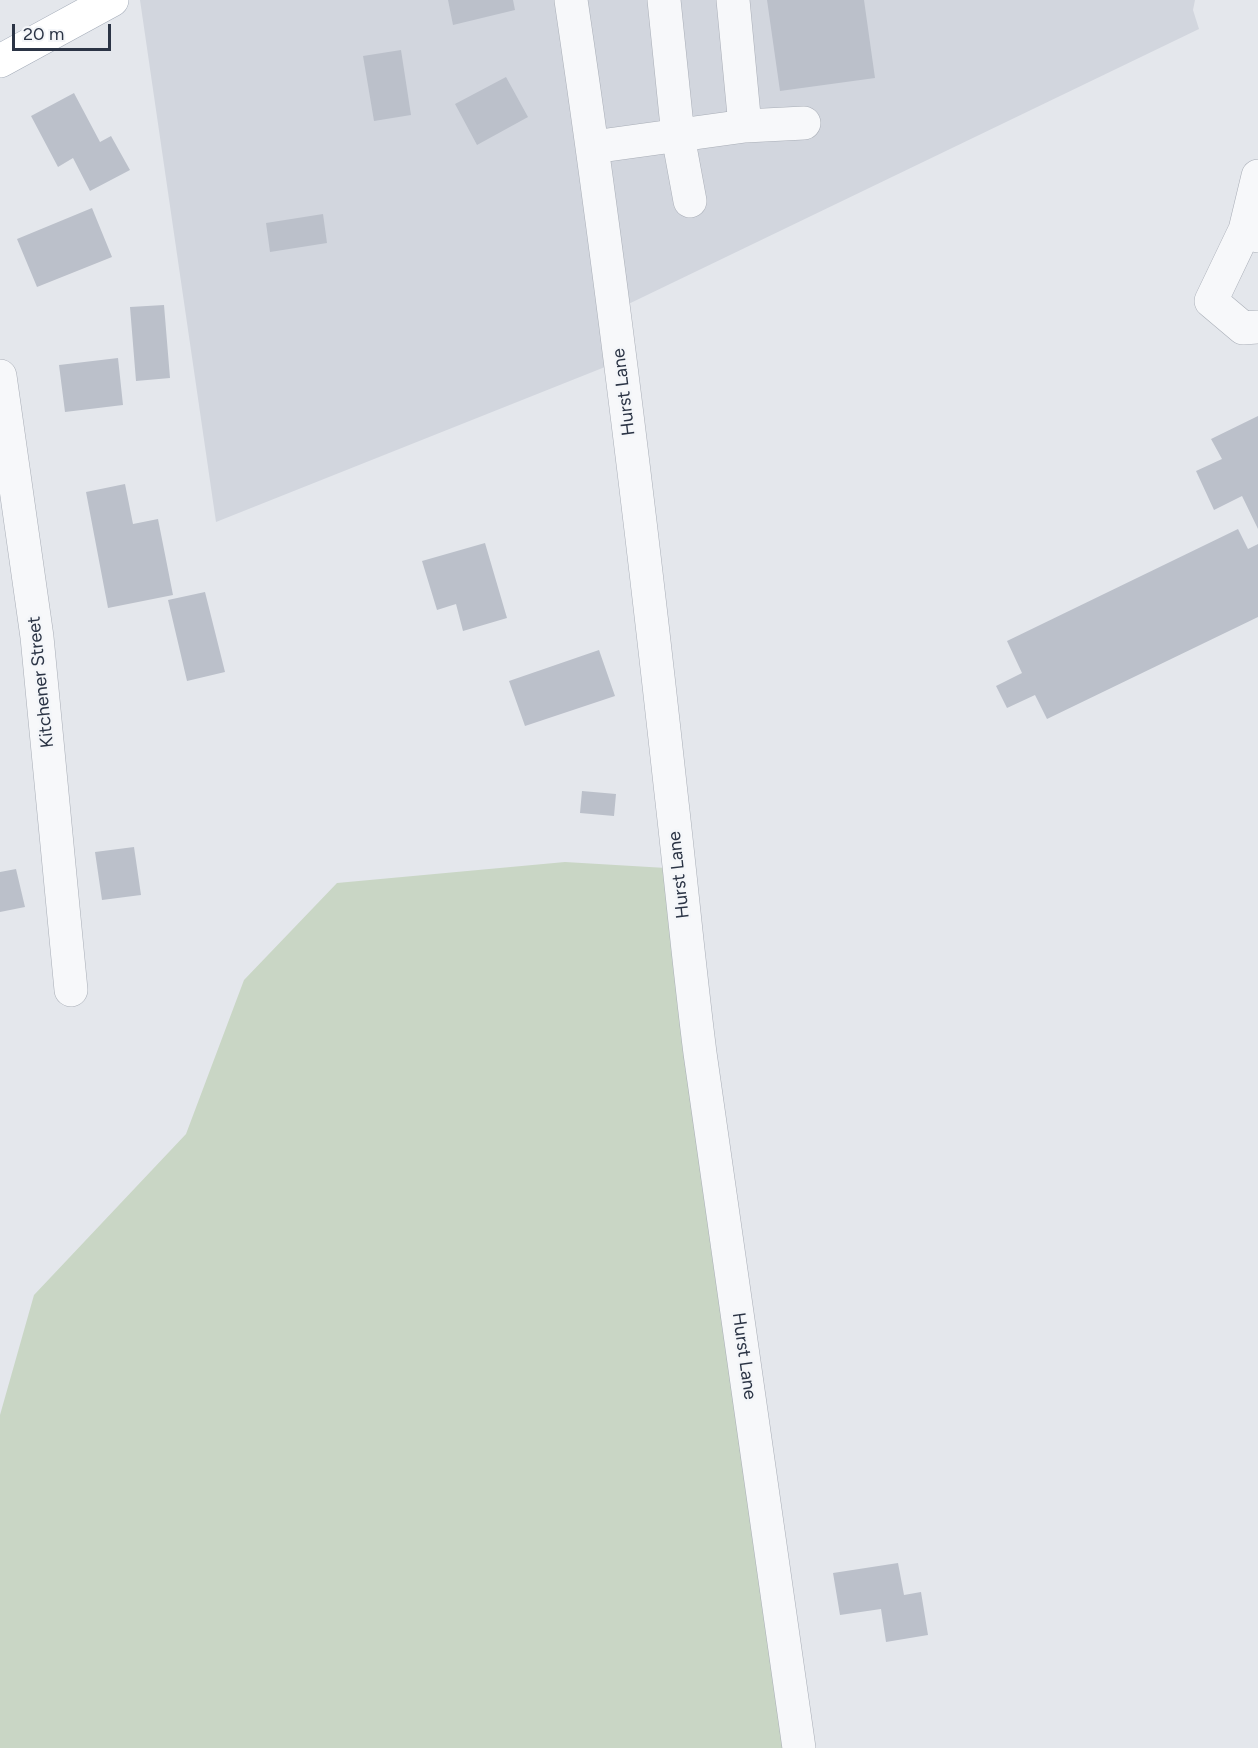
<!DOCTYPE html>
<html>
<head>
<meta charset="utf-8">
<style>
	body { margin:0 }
	#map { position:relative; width:1258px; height:1748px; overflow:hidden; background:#e4e7ec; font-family:Figtree,sans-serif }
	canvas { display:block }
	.scale { position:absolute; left:12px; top:24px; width:99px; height:27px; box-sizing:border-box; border:3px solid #2b3445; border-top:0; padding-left:8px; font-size:18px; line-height:21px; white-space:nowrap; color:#2b3445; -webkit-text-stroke:4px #f4f6f9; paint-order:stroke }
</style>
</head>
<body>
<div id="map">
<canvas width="1258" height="1748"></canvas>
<div class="scale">20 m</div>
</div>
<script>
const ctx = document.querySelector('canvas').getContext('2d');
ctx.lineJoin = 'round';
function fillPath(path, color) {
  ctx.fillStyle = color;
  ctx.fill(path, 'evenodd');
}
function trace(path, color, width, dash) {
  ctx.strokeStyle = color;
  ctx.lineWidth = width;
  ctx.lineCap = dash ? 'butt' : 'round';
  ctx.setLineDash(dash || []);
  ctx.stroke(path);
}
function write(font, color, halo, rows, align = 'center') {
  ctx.font = font + ' Figtree,sans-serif';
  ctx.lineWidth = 5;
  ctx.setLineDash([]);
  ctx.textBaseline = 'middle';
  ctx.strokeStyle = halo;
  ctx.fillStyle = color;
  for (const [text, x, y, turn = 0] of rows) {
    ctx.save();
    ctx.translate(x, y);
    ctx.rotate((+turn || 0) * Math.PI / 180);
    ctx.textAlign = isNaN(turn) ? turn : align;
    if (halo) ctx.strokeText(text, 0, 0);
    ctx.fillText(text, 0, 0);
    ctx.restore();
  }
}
fillPath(new Path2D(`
	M 140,0 L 1195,0 L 1193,10 L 1199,29 L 616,310 L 620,361 L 216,522 Z`), '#d2d6de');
fillPath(new Path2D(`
	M 565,862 L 683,869 L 804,1748 L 0,1748 L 0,1415 L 34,1295 L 186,1134 L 244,980 L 337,883 Z`), '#c9d6c5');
fillPath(new Path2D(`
	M 448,0 L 513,0 L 515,10 L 453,25 Z
	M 767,0 L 864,0 L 875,78 L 780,91 Z
	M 401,50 L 411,115 L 374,121 L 363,56 Z
	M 506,77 L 528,117 L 477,145 L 455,104 Z
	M 74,93 L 100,142 L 111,136 L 130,170 L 90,191 L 73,158 L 58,167 L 31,116 Z
	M 92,208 L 112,257 L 37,287 L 17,239 Z
	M 323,214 L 327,243 L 270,252 L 266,223 Z
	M 164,305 L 170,378 L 136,381 L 130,307 Z
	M 118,358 L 123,405 L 65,412 L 59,365 Z
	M 1258,416 L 1258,529 L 1242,496 L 1214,510 L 1196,471 L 1222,459 L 1211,439 Z
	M 125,484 L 133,524 L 158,519 L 173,595 L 108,608 L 86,492 Z
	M 1238,529 L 1248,549 L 1258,544 L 1258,617 L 1047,719 L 1035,695 L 1007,708 L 996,686 L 1022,673 L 1007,641 Z
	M 485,543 L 507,618 L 463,631 L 456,604 L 437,610 L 422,561 Z
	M 205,592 L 225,672 L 187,681 L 168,600 Z
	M 599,650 L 615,696 L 525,726 L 509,681 Z
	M 582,791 L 616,794 L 614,816 L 580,813 Z
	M 134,847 L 141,895 L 102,900 L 95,852 Z
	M 16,869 L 25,907 L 0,912 L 0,872 Z
	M 898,1563 L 904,1595 L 921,1592 L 928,1635 L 886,1642 L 881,1609 L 840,1615 L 833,1573 Z`), '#bbc0ca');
const minor = new Path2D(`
	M 571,0 C 610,264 642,528 671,793 C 681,880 689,966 700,1053 L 799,1748
	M 664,0 L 678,136 L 690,201
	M 745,126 L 804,123
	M 593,147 L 745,126 L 733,0
	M 1258,176 L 1245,230 L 1258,236
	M 1245,230 L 1211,301 L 1243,328 L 1258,327
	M 0,376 L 37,637 L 71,990`);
const major = new Path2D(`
	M 0,61 L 112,0`);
trace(minor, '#a9aeb7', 34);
trace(major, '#a3abb8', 34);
trace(minor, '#f7f8fa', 33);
trace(major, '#fff', 33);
write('18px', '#2b3445', '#f4f6f9', [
	["Hurst Lane",624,392,-97],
	["Kitchener Street",41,682,-96],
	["Hurst Lane",679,875,-96],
	["Hurst Lane",744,1356,82]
]);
</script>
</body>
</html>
